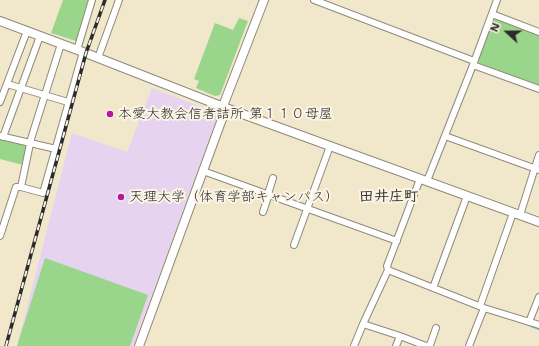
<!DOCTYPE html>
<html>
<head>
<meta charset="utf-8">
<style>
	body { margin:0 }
	#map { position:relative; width:539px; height:346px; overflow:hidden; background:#f1e7ca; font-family:"Shantell Sans",sans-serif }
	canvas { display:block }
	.north { position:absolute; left:487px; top:12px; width:40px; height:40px; -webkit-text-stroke:3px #fcf5e5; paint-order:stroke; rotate:291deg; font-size:11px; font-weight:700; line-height:16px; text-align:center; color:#2b2b2b }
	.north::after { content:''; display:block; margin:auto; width:14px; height:18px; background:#2b2b2b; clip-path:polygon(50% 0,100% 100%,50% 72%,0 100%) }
</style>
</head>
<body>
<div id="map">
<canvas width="539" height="346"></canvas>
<div class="north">N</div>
</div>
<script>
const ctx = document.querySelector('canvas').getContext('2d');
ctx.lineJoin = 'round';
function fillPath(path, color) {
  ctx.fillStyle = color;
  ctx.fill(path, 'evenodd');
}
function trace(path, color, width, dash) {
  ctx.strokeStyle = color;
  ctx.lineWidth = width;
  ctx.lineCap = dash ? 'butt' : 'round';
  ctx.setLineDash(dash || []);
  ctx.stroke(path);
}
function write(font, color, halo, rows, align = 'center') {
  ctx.font = font + ' "Shantell Sans","Klee One",sans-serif';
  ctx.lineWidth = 4;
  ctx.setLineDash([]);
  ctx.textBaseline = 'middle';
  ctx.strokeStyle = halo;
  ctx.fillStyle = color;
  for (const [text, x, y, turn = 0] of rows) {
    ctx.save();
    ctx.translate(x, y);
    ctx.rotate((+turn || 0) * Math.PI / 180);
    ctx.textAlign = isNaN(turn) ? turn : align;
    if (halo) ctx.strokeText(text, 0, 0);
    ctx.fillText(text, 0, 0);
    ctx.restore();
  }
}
fillPath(new Path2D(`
	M 152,88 L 214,112 L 217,117 L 133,346 L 17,346 L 72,133 L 127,152 Z`), '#e6d3f0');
fillPath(new Path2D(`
	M 63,0 L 88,0 L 76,41 L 51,33 Z
	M 239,18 L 248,21 L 220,95 L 215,96 L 196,88 L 199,81 L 194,79 L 215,23 L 233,30 Z
	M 496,19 L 539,35 L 539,86 L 479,63 L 478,61 L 493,20 Z
	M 0,139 L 28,145 L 23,165 L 0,159 Z
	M 45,258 L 148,295 L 130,346 L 17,346 Z`), '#99d58a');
trace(new Path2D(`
	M 531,326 L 539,329`), '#6ebce8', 2);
const minor = new Path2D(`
	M 314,0 L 474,61
	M 492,14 L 539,32
	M 77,50 L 92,0
	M 98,58 L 119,0
	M 473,65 L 539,89
	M 7,84 L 68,102
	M 0,102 L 27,31
	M 0,136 L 56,149
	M 445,136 L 539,170
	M 3,137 L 40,36
	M 203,171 L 397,241
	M 427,181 L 473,65 L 497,0
	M 21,187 L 43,193 L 83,52
	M 268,194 L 273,178
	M 263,212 L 269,194
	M 520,215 L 539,155
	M 0,236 L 16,187 L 21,187 L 31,139 L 61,44
	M 294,245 L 330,146
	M 388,270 L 484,308 L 539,325
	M 433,288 L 467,196
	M 480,306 L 513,213
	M 529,322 L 539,297
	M 363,324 L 400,336 L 396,346
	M 400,336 L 426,346 L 430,345 L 436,328
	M 354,346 L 363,324 L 388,270 L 387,266 L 420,179
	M 469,346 L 484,308`);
const tertiary = new Path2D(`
	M 0,21 L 83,52 L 226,108 L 330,146 L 539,222
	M 223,106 L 264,0
	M 139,346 L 226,108`);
trace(minor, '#8e897a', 8);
trace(tertiary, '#8e897a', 10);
trace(minor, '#fff', 6);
trace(tertiary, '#fff', 8);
const rail = new Path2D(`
	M 6,346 L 86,53 L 105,0`);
trace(rail, '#2b2b2b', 3.5);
trace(rail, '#fcf5e5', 2, [6]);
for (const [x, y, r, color] of [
	[110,114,4,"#b5179e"],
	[121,197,4,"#b5179e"]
]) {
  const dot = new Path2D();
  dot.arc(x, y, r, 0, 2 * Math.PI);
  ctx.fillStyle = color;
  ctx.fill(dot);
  trace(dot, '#fcf5e5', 1.5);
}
write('14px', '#2b2b2b', '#fcf5e5', [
	["本愛大教会信者詰所 第１１０母屋",118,114],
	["天理大学（体育学部キャンパス）",129,197]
], 'left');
write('bold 15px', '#2b2b2b', '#fcf5e5', [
	["田井庄町",389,197]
]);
</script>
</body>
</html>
